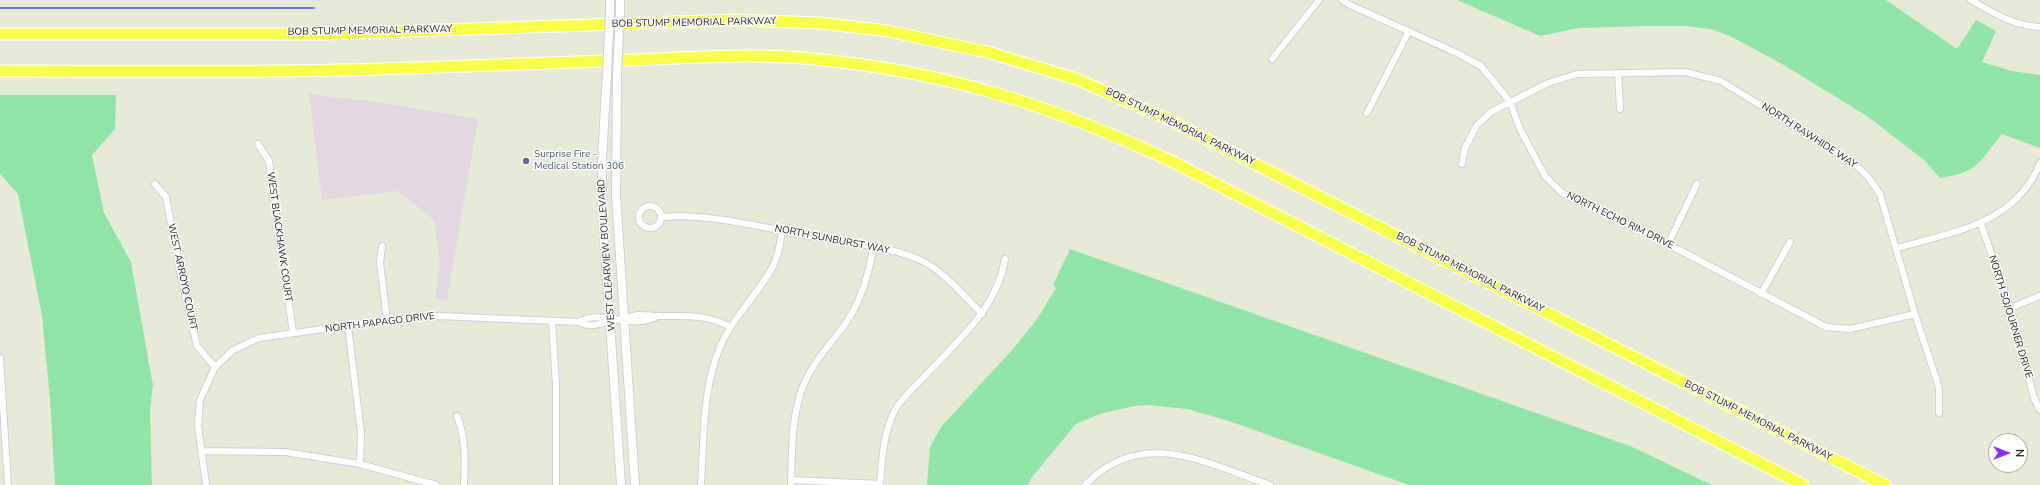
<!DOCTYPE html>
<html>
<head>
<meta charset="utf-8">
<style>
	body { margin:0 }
	#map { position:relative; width:2040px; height:485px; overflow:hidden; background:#e7ead7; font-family:"Nunito Sans",sans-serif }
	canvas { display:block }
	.north { position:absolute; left:1988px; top:433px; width:40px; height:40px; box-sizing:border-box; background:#fff; border:1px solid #a9a9a9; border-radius:50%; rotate:90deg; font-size:11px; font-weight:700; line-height:16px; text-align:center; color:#272727 }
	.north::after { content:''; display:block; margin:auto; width:14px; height:18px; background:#882fff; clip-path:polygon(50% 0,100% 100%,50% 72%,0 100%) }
</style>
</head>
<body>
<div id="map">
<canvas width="2040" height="485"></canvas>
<div class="north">N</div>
</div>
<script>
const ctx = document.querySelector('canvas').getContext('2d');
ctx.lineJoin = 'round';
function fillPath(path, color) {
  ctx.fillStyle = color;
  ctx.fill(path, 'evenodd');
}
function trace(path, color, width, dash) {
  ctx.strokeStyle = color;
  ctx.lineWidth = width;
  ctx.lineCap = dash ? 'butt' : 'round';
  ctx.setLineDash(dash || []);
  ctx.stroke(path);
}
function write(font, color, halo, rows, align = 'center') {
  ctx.font = font + ' "Nunito Sans",sans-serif';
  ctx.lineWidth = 3;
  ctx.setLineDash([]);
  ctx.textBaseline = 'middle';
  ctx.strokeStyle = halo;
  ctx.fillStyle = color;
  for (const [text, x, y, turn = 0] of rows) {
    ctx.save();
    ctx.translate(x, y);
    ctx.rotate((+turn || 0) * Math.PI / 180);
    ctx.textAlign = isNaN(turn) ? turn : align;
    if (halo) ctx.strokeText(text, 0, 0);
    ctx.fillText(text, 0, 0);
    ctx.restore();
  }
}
fillPath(new Path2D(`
	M 309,94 L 369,101 L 478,119 L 447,300 L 435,298 L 440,263 L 434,220 L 398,191 L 322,200 Z`), '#e1d8e2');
fillPath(new Path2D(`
	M 1457,0 L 1886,0 L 1957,49 L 1976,20 L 1996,31 L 1982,62 L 2012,71 L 2040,75 L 2040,148 L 2002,134 C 1979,162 1979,172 1940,178 L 1924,160 L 1867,116 L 1782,64 L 1730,36 L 1711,29 L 1685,26 L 1643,26 L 1579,28 L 1540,36 Z
	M 0,95 L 116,95 L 115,129 L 92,155 L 104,213 L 131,262 L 149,364 L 153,385 L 150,412 L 152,485 L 55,485 L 50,399 L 42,316 L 18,194 L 0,174 Z
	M 1070,249 L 1630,446 L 1712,485 L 1409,485 L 1229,421 L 1187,409 L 1149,405 L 1134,406 L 1100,414 L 1076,424 L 1032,477 L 1028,485 L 927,485 L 930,447 L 941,427 L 1014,348 L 1037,319 L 1056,288 L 1053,285 Z`), '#91e4a7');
trace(new Path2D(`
	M 0,8 L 314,8`), '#6576f2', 2);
const street = new Path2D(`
	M 1342,0 L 1350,5 L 1457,53 L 1481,66 L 1510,102 L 1520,129 L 1545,176 L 1562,193 L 1668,244 L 1826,327 L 1850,329 L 1915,314
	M 1971,0 C 1993,13 2014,26 2040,27
	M 1272,59 L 1319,0
	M 1618,73 L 1620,109
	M 1367,113 L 1409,31
	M 258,144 L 269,161 L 293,333
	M 1462,164 L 1465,148 L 1477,125 L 1491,112 L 1548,83 L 1577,74 L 1685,72 L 1721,81 L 1854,163 L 1868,177 L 1880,194 L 1915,314 L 1939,388 L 1939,413
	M 155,184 L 166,197 L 182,281 L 197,346 L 215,367
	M639 217a11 11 0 1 1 22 0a11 11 0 1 1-22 0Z
	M 661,217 C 711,213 762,228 811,236 C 843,242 898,247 926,263 C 947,275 965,297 982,314
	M 1981,224 L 2010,308 L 2034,398 L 2040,410
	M 1668,244 L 1697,184
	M 382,246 L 380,263 L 387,320
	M 1897,248 C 1953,232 2016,224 2040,163
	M 1761,294 L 1790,242
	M 2010,308 L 2040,296
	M 624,319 C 637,312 647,316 660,316 C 688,316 706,314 731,327
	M 552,321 L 556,385 L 556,485
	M 579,322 C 600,308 632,331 658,316
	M 348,326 L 361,433 L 360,464
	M 0,358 L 8,485
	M 457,416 C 466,438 465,461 464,485
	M 201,451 L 285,452 L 360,464 L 436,485
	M 791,480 L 880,484 C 882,460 883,435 894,412 C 900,400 912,389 921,380 C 954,344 997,310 1005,259
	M 206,485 L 198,426 L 200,400 L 215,367 L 233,350 L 259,338 L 387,320 L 439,316 L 579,322 C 589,328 600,325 611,320
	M 701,485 C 704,439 702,390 720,347 C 733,317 758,295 773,266 C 779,255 780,243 782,231
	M 791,485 C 792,453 791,419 802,389 C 811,364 831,344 846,323 C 862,299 869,275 873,247
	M 1085,485 C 1141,426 1207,463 1270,485`);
const secondary = new Path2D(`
	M 610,12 L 610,0
	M 620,12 L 620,0
	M 607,73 L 602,159 L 602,206 L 621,485
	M 617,73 L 616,195 L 635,485`);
const highway = new Path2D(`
	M 0,34 L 325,34 L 734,20 L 820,23 L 888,31 L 991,53 L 1076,79 L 1163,117 L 1885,485
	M 0,71 C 137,71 275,73 412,68 C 485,65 559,63 632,60 C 696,57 760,53 823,60 C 951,73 1055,107 1171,161 L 1803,485`);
trace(street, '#d5cce1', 8);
trace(secondary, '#d5cce1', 10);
trace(highway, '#fff', 13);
trace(street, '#fff', 6);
trace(secondary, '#fff', 8);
trace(highway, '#f7ff4d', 11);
const secondaryBridge = new Path2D(`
	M 607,73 L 610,12
	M 617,73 L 620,12`);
trace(secondaryBridge, '#d5cce1', 10, []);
trace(secondaryBridge, '#fff', 8);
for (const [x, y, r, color] of [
	[526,161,4,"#5c6f8a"]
]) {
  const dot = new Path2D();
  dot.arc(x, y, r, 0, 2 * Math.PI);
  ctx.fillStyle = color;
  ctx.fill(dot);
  trace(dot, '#fff', 1.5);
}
write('10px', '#272727', '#fff', [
	["BOB STUMP MEMORIAL PARKWAY",694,23,-1],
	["BOB STUMP MEMORIAL PARKWAY",370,31,-1],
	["BOB STUMP MEMORIAL PARKWAY",1180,127,26],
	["NORTH RAWHIDE WAY",1809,136,33],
	["NORTH ECHO RIM DRIVE",1620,221,26],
	["WEST BLACKHAWK COURT",279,237,82],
	["NORTH SUNBURST WAY",832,240,11],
	["WEST CLEARVIEW BOULEVARD",607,255,-94],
	["BOB STUMP MEMORIAL PARKWAY",1470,273,27],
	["WEST ARROYO COURT",182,277,78],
	["NORTH SOJOURNER DRIVE",2010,317,73],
	["NORTH PAPAGO DRIVE",380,323,-7],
	["BOB STUMP MEMORIAL PARKWAY",1758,421,27]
]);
write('10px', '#4e5e75', '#fff', [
	["Surprise Fire -",534,155],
	["Medical Station 306",534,167]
], 'left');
</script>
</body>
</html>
